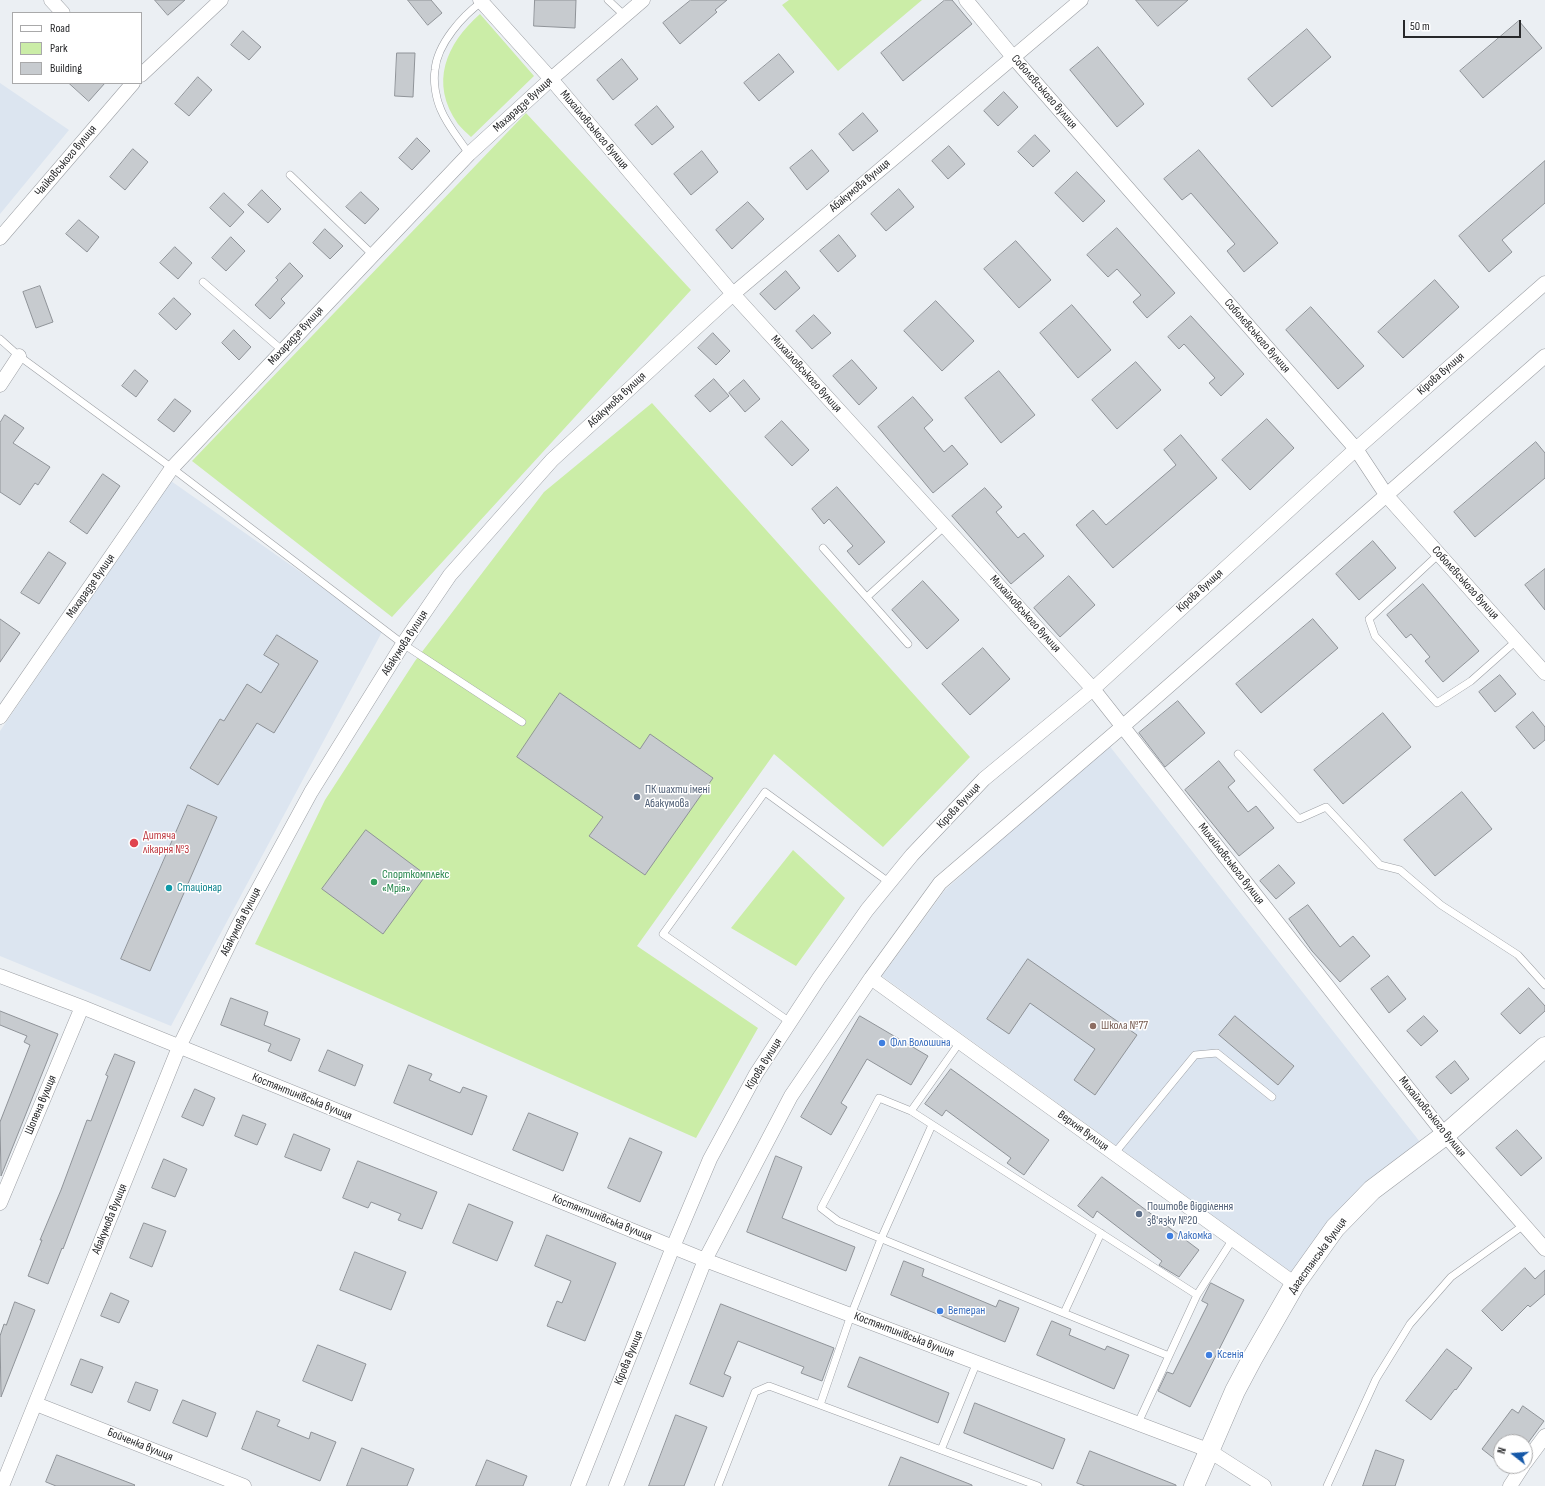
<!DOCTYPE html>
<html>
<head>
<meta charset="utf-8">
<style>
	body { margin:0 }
	#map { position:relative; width:1545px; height:1486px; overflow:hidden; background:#ebeff3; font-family:"Sofia Sans Condensed",sans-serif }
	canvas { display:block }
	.legend { position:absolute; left:12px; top:12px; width:130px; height:72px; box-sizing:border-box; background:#fff; border:1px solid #a9a9aa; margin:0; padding:5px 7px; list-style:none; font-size:12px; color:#27282a }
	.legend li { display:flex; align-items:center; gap:8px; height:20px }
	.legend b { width:20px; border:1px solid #a9a9aa }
	.north { position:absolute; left:1493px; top:1434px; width:40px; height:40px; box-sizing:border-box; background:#fff; border:1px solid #a9a9aa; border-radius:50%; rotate:287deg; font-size:11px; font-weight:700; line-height:16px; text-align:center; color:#27282a }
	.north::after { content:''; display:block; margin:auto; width:14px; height:18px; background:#1558a8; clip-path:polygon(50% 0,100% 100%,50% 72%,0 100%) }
	.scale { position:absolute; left:1403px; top:20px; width:118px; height:18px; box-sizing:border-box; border:2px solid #27282a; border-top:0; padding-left:5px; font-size:12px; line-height:14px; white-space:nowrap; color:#27282a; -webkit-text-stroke:3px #fff; paint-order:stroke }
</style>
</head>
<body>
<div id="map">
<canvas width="1545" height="1486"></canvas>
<ul class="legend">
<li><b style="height:5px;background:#fff"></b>Road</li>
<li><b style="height:11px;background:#cbeda7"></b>Park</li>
<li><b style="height:11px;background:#c7cbcf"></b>Building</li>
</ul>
<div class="north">N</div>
<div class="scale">50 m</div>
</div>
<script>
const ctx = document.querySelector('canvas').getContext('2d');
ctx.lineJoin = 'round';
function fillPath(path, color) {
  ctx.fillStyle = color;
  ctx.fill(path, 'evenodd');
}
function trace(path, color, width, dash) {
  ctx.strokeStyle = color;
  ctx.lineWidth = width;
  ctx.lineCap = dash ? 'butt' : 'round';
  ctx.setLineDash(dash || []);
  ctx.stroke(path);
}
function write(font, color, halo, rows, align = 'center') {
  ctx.font = font + ' "Sofia Sans Condensed",sans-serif';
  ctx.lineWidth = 3;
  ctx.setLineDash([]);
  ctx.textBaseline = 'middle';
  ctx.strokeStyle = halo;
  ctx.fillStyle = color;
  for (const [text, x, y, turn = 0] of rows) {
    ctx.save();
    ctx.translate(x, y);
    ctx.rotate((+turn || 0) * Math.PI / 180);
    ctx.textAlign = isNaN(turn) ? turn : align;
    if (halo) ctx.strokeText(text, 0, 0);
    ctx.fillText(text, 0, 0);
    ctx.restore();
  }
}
fillPath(new Path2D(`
	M 0,83 L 69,130 L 0,214 Z
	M 171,481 L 383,630 L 171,1026 L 0,956 L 0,731 Z
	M 1108,744 L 1420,1142 L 1295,1275 L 882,976 L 945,890 Z`), '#dce5f0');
fillPath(new Path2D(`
	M 789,0 L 922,0 L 838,71 L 782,5 Z
	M 480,14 L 534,76 L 471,137 C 467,133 462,129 458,124 C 429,83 446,44 480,14 Z
	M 526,113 L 691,290 L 392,617 L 192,461 Z
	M 652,403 L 970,757 L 883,847 L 774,754 L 637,946 L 758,1028 L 696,1138 L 255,944 L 325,800 L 415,661 L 544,492 Z
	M 793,850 L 845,898 L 796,966 L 731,928 Z`), '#cbeda7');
const building = new Path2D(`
	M 155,0 L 185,0 L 168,15 Z
	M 408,0 L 431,0 L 442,13 L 428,25 Z
	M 535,0 L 576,0 L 575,28 L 534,26 Z
	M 691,0 L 727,0 L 715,10 L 717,12 L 680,44 L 663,23 Z
	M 945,0 L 952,0 L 972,24 L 903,81 L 881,53 Z
	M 1136,0 L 1188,0 L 1158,26 Z
	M 1519,21 L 1542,48 L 1483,98 L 1460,71 Z
	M 1307,29 L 1331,57 L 1272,107 L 1248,79 Z
	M 243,31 L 261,47 L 249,60 L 231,45 Z
	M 1098,47 L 1144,104 L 1117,127 L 1070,70 Z
	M 397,53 L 415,53 L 413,97 L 395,96 Z
	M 779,54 L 794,72 L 759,101 L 744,83 Z
	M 622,59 L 638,79 L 613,100 L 597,80 Z
	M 198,77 L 212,90 L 189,116 L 175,104 Z
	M 69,83 L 105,83 L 89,101 Z
	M 1004,92 L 1018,107 L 998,126 L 984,111 Z
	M 657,106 L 674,127 L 652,145 L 635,125 Z
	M 863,113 L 878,131 L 853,151 L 839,134 Z
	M 1035,135 L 1050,151 L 1033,167 L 1018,152 Z
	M 417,138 L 430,151 L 412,170 L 399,158 Z
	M 949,146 L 965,164 L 948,179 L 932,161 Z
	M 133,149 L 148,162 L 125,190 L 110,177 Z
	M 812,150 L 829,171 L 807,190 L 790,168 Z
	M 1199,150 L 1278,243 L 1244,272 L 1227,251 L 1235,244 L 1191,193 L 1182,200 L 1164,179 Z
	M 702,151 L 718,172 L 691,195 L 674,174 Z
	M 1545,161 L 1545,203 L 1502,240 L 1512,252 L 1489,272 L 1459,236 Z
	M 1077,172 L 1105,201 L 1083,222 L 1055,193 Z
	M 899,189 L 914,207 L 886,231 L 871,214 Z
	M 262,190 L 281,209 L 268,223 L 248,205 Z
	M 361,192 L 379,209 L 365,224 L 346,207 Z
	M 224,193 L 244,212 L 230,227 L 210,208 Z
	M 748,202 L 764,219 L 732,249 L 716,230 Z
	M 79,220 L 99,237 L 87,252 L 66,234 Z
	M 1117,228 L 1175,293 L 1147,318 L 1133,302 L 1141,295 L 1117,269 L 1108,277 L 1087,255 Z
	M 325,229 L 343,246 L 330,259 L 313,243 Z
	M 839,235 L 856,256 L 838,272 L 820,251 Z
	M 231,237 L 245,251 L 226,271 L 212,258 Z
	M 1016,241 L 1051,280 L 1019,308 L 984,269 Z
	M 175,247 L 192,263 L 178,279 L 160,263 Z
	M 290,263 L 303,276 L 281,299 L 285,303 L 270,319 L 255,305 L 278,280 L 276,278 Z
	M 786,271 L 800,288 L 775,310 L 760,294 Z
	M 1435,280 L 1459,307 L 1403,358 L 1378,332 Z
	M 40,286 L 53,322 L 36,328 L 23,292 Z
	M 174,298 L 191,314 L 176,330 L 159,314 Z
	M 936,301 L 974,341 L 942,371 L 904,331 Z
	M 1072,305 L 1111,350 L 1078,378 L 1040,333 Z
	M 1311,307 L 1364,366 L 1338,389 L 1286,330 Z
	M 814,315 L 831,333 L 812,349 L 796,331 Z
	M 1191,316 L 1244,374 L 1221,396 L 1209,383 L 1215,378 L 1184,344 L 1179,349 L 1168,337 Z
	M 234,330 L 251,347 L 239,360 L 222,343 Z
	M 713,333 L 730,351 L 716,365 L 698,348 Z
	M 852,360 L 877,388 L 859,405 L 833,376 Z
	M 1136,362 L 1161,390 L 1117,429 L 1092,400 Z
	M 135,370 L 148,381 L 136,397 L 122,386 Z
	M 999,371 L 1035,415 L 1001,443 L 965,398 Z
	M 714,379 L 729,396 L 710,412 L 695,396 Z
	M 744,380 L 760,399 L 745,412 L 729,393 Z
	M 913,397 L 933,420 L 924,428 L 944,452 L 952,445 L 968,464 L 933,493 L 878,427 Z
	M 175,399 L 191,411 L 174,432 L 158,420 Z
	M 5,415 L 24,428 L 13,443 L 50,467 L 38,485 L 35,483 L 20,505 L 0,492 L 0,423 Z
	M 1267,419 L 1294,448 L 1250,490 L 1222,460 Z
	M 782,421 L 809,450 L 792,466 L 765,437 Z
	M 1181,435 L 1217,478 L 1113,568 L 1076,525 L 1093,510 L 1106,525 L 1176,465 L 1164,450 Z
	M 1536,442 L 1545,453 L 1545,478 L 1475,537 L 1454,512 Z
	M 103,474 L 120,486 L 87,534 L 70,522 Z
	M 837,487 L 885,542 L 859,565 L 847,551 L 853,546 L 829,519 L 824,524 L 812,509 Z
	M 985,488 L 1002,507 L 996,512 L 1018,538 L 1024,533 L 1044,556 L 1011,584 L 952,516 Z
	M 1373,541 L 1396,568 L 1359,600 L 1336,574 Z
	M 49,552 L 66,563 L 39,604 L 21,593 Z
	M 1545,569 L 1545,610 L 1525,585 Z
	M 1069,576 L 1095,605 L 1060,637 L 1034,608 Z
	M 923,581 L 959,620 L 927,649 L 892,610 Z
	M 1423,584 L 1479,651 L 1443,682 L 1425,661 L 1430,657 L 1411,634 L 1406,638 L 1387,615 Z
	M 0,619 L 20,633 L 0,662 Z
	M 1313,619 L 1338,648 L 1261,713 L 1236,684 Z
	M 277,635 L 318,661 L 274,733 L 257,723 L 218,785 L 190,768 L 220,719 L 224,721 L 247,684 L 261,693 L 279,664 L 264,655 Z
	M 983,648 L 1010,679 L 970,715 L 942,684 Z
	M 1500,675 L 1516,694 L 1495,712 L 1479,692 Z
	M 560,693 L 640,749 L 650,734 L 713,778 L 645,875 L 589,836 L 603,817 L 517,757 Z
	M 1178,701 L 1205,733 L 1165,767 L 1139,733 Z
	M 1533,712 L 1545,727 L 1545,740 L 1534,749 L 1516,727 Z
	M 1383,713 L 1411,747 L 1343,804 L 1314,770 Z
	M 1219,761 L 1235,781 L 1228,787 L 1248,812 L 1256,806 L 1274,828 L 1239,856 L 1185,790 Z
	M 1462,792 L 1492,829 L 1435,876 L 1404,840 Z
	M 188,805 L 217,817 L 150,971 L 121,959 Z
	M 366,830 L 426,875 L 383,934 L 322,889 Z
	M 1279,865 L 1295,883 L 1276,899 L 1260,881 Z
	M 1308,905 L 1340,947 L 1353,936 L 1370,956 L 1340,982 L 1312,951 L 1289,919 Z
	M 1028,959 L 1137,1035 L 1095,1095 L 1074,1080 L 1095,1049 L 1030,1003 L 1009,1034 L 987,1019 Z
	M 1388,976 L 1406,999 L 1389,1013 L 1371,989 Z
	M 1529,988 L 1545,1006 L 1545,1011 L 1520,1034 L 1501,1014 Z
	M 231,998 L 268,1012 L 264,1025 L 300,1039 L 291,1061 L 268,1051 L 271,1044 L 221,1025 Z
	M 0,1011 L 58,1034 L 1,1176 L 0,1122 L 30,1045 L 24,1042 L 27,1036 L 0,1025 Z
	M 860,1016 L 928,1056 L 911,1085 L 867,1059 L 841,1103 L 847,1107 L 831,1135 L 801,1117 Z
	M 1235,1016 L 1294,1066 L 1278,1085 L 1219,1035 Z
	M 1424,1016 L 1438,1031 L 1421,1046 L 1407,1031 Z
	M 328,1050 L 363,1065 L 355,1086 L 319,1071 Z
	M 115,1054 L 135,1062 L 63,1249 L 62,1248 L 48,1284 L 28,1276 L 42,1240 L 40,1240 L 61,1190 L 87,1120 L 91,1121 L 108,1076 L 106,1075 Z
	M 1455,1061 L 1469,1079 L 1451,1094 L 1436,1077 Z
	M 409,1065 L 432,1074 L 429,1080 L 460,1093 L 463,1087 L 487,1096 L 472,1135 L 394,1103 Z
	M 951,1069 L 1049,1140 L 1024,1175 L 1007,1163 L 1011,1158 L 946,1110 L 942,1116 L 925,1104 Z
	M 195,1089 L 215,1098 L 203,1126 L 182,1117 Z
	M 529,1113 L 578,1133 L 563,1171 L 513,1150 Z
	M 243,1115 L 266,1124 L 257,1145 L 235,1136 Z
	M 1517,1130 L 1542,1158 L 1521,1176 L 1496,1148 Z
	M 294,1134 L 330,1149 L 321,1171 L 285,1157 Z
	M 630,1138 L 662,1152 L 640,1202 L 608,1188 Z
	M 776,1156 L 802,1167 L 782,1218 L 855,1247 L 846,1271 L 747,1232 Z
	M 164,1159 L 187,1169 L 175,1197 L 152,1188 Z
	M 358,1161 L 437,1192 L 422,1229 L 398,1220 L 401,1214 L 371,1202 L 368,1208 L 343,1198 Z
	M 1102,1177 L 1199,1250 L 1179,1277 L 1159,1265 L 1162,1261 L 1097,1211 L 1093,1218 L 1078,1206 Z
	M 469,1204 L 513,1222 L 497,1261 L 453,1243 Z
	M 144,1223 L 166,1231 L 152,1267 L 130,1258 Z
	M 547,1235 L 616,1263 L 585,1341 L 547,1326 L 557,1301 L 562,1303 L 571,1281 L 535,1266 Z
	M 355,1252 L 406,1272 L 391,1310 L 340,1290 Z
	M 904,1261 L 924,1269 L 922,1276 L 996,1307 L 999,1300 L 1019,1308 L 1005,1342 L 891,1295 Z
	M 1525,1268 L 1535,1279 L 1545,1270 L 1545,1294 L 1530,1307 L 1528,1305 L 1502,1331 L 1482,1311 Z
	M 1211,1283 L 1244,1300 L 1190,1407 L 1158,1391 L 1167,1372 L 1173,1374 L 1208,1304 L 1202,1301 Z
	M 111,1293 L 129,1301 L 119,1323 L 101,1316 Z
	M 15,1302 L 35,1310 L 1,1397 L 0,1336 L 4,1324 L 6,1325 Z
	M 721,1304 L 834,1348 L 822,1381 L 801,1373 L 804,1367 L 738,1341 L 724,1374 L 731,1377 L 723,1397 L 690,1384 Z
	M 1052,1321 L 1071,1329 L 1069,1335 L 1105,1350 L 1107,1346 L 1129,1355 L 1114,1389 L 1037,1355 Z
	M 318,1345 L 366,1364 L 352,1401 L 303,1381 Z
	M 1447,1349 L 1472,1368 L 1456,1390 L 1455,1389 L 1431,1420 L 1406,1401 Z
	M 860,1357 L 949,1393 L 938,1423 L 848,1387 Z
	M 81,1359 L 103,1367 L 92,1393 L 71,1385 Z
	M 136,1382 L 158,1390 L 150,1411 L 128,1402 Z
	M 183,1400 L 216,1413 L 207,1437 L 173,1423 Z
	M 975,1403 L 1065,1439 L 1053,1469 L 964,1433 Z
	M 1523,1406 L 1544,1421 L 1528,1443 L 1526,1442 L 1501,1442 L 1501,1464 L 1482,1449 L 1512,1409 L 1518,1413 Z
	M 257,1411 L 280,1420 L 277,1426 L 309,1439 L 311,1432 L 336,1442 L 320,1481 L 242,1449 Z
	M 676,1415 L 707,1427 L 684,1486 L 649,1486 Z
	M 362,1448 L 414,1469 L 407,1486 L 347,1486 Z
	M 1376,1450 L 1404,1460 L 1395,1486 L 1363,1486 Z
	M 1090,1451 L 1176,1485 L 1176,1486 L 1085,1486 L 1077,1483 Z
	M 57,1455 L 135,1485 L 134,1486 L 56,1486 L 46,1482 Z
	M 901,1457 L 972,1485 L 972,1486 L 889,1486 Z
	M 487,1460 L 527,1476 L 523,1486 L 476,1486 Z`);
fillPath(building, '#c7cbcf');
trace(building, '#8f9398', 1);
const lane = new Path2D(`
	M 608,0 L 625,16
	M 469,154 C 460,140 447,125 441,110 C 436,99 433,82 435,70 C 437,44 463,15 483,1
	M 290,175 L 373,255
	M 203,282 L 283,351
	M 0,339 L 19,356 L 172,468 L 403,644 L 522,722
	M 823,548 L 908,644
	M 1439,554 L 1369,619 L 1375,636 L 1437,703 L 1471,681 L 1516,641
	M 867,597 L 945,526
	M 1238,754 L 1299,819 L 1326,807 L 1380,865 L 1400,870 L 1441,905 L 1518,955 L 1545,985
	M 790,1022 L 663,934 L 765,792 L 890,883
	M 911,1111 L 960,1042
	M 1114,1154 L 1195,1055 L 1217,1053 L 1272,1097
	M 1064,1313 L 1101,1233
	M 1169,1356 L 838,1221 L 821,1208 L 879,1098 L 911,1111 L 1197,1295
	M 820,1405 L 851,1315 L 881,1239 L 932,1125
	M 1138,1423 L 1197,1295 L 1233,1239
	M 941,1450 L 977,1362
	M 718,1486 L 755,1392 L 769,1386 L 1038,1486
	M 1327,1486 L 1376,1379 L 1410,1324 L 1451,1277 L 1524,1225`);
const street = new Path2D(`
	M 51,0 L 63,13
	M 480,0 L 551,79 L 733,294 L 1093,689 L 1445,1135 L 1545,1249
	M 966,0 L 1013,57 L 1356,449 L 1387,496 L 1545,673
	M 141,75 L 221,0
	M 0,238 L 133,83
	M 0,385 L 19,356
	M 0,717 L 172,468 L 373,255 L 469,154 L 551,79 L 643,0
	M 0,976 L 82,1007 L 705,1260 L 1208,1450 L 1264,1486
	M 871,978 L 1295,1284
	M 0,1203 L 82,1007
	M 36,1404 L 244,1486
	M 1525,1463 L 1545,1436
	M 2,1486 L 179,1047 L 238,926 L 311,792 L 403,644 L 450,575 L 552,460 L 733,294 L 1081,0
	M 578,1486 L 673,1247 L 710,1159 L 756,1074 L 819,978 L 867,910 L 912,855 L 984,779 L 1093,689 L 1356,449 L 1545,283
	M 616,1486 L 705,1260 L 791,1096 L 871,978 L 940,883 L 1122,727 L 1545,356
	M 1510,1486 L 1523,1466`);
const secondary = new Path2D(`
	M 1194,1486 L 1235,1391 L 1252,1359 L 1295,1284 L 1335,1228 L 1372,1190 L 1445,1135 L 1545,1047`);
trace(lane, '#9c9fa4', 8);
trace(street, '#9c9fa4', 15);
trace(secondary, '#9c9fa4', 21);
trace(lane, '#fff', 7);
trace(street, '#fff', 14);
trace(secondary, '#fff', 20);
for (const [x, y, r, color] of [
	[637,797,4,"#5c6f8a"],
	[134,843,5,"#e0444e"],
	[374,882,4,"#2e9e5b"],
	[169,888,4,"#0f9aa8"],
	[1093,1026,4,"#8d6e63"],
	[882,1043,4,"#3f7fe0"],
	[1139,1214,4,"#5c6f8a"],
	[1170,1236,4,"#3f7fe0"],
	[940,1311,4,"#3f7fe0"],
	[1209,1355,4,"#3f7fe0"]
]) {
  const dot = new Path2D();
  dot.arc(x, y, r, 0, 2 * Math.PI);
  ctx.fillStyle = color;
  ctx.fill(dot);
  trace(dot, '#fff', 1.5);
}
write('12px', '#27282a', '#fff', [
	["Соболєвського вулиця",1044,92,49],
	["Махарадзе вулиця",523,105,-42],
	["Михайловського вулиця",594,130,50],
	["Чайковського вулиця",66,161,-50],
	["Абакумова вулиця",860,186,-40],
	["Махарадзе вулиця",296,336,-47],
	["Соболєвського вулиця",1257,336,49],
	["Михайловського вулиця",806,374,48],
	["Кірова вулиця",1441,374,-41],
	["Абакумова вулиця",617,400,-43],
	["Соболєвського вулиця",1465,583,48],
	["Махарадзе вулиця",91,586,-55],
	["Кірова вулиця",1200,591,-42],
	["Михайловського вулиця",1025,614,48],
	["Абакумова вулиця",405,643,-57],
	["Кірова вулиця",959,806,-47],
	["Михайловського вулиця",1231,864,52],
	["Абакумова вулиця",241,922,-63],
	["Кірова вулиця",764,1064,-58],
	["Костянтинівська вулиця",302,1097,22],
	["Шопена вулиця",41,1105,-67],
	["Михайловського вулиця",1432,1117,51],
	["Верхня вулиця",1083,1131,36],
	["Костянтинівська вулиця",602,1218,22],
	["Абакумова вулиця",110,1219,-68],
	["Дагестанська вулиця",1318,1256,-54],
	["Костянтинівська вулиця",904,1335,21],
	["Кірова вулиця",629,1358,-68],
	["Бойченка вулиця",140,1445,22]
]);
write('12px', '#4e5e75', '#fff', [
	["ПК шахти імені",645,790],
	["Абакумова",645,804],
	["Поштове відділення",1147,1207],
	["зв'язку №20",1147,1221]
], 'left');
write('12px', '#be3a42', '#fff', [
	["Дитяча",143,836],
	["лікарня №3",143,850]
], 'left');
write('12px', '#27864d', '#fff', [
	["Спорткомплекс",382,875],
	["«Мрія»",382,889]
], 'left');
write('12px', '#0d838f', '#fff', [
	["Стаціонар",177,888]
], 'left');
write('12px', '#785e54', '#fff', [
	["Школа №77",1101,1026]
], 'left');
write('12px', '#366cbe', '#fff', [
	["Флп Волошина",890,1043],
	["Лакомка",1178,1236],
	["Ветеран",948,1311],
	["Ксенія",1217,1355]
], 'left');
</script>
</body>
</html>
